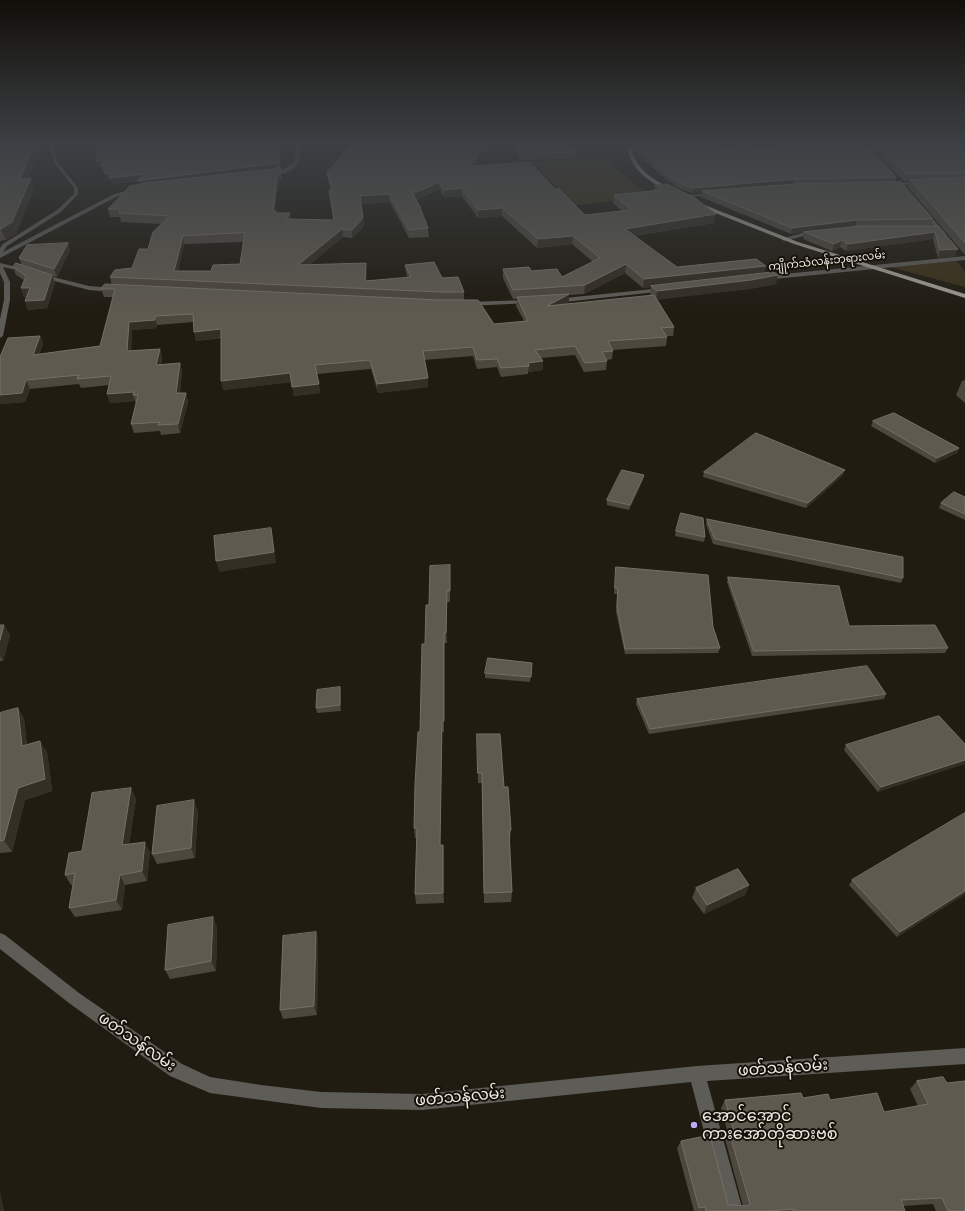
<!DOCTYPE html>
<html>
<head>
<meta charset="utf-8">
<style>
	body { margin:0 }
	canvas { display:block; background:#201c12 }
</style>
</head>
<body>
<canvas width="965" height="1211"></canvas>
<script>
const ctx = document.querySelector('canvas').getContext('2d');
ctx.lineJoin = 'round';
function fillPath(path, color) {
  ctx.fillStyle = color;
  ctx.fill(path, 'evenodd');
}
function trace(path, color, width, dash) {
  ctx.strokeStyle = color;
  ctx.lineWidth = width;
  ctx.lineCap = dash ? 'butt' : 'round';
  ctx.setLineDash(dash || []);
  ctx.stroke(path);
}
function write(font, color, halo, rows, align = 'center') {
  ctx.font = font + ' "Work Sans","Noto Sans Myanmar",sans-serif';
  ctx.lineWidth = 4;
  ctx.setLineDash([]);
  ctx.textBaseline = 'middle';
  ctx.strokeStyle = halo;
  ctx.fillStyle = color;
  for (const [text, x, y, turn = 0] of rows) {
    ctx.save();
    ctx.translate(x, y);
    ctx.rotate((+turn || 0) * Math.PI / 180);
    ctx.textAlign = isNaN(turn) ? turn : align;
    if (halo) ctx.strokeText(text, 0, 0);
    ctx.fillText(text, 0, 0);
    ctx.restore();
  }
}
fillPath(new Path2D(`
	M 603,158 L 651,197 L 576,205 L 531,162 Z
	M 957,261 L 965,272 L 965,287 L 890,267 Z`), '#3d321a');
fillPath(new Path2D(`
	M 48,143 L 52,143 L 59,164 L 78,188 L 78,194 L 61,212 L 7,246 L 3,252 L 114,194 L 136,189 L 138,190 L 118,196 L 0,258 L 0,248 L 3,244 L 57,210 L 74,194 L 74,188 L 55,164 Z
	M 294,143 L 298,143 C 306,167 287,177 265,176 L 265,174 L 286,168 L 294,162 L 296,151 Z
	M 889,148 L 891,150 L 857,151 L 855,150 Z
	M 653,154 L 655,156 L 631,157 L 629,156 Z
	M 923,182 L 925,184 L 889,185 L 887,184 L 889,183 Z
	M 713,193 L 715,195 L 680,197 L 678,196 Z
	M 921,210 L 925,210 L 946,234 L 946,236 L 942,236 L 921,212 Z
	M 817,229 L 819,230 L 819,232 L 784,241 L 781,239 Z
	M 965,256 L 965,260 L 764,280 L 761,278 L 764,276 Z
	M 0,263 L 29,270 L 26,272 L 3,267 L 10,282 L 10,300 L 3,336 L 0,338 L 0,319 L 4,300 L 4,282 L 0,273 Z
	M 41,274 L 89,286 L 114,288 L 117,290 L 114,292 L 89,290 L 39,277 L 38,276 Z
	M 663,288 L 666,290 L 665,291 L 555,303 L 552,301 L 555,299 Z
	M 529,300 L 532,302 L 531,303 L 467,306 L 464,304 L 467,302 Z
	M 0,933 L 5,935 L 79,993 L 182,1064 L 210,1077 L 261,1085 L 321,1092 L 422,1094 L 697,1066 L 965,1048 L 965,1064 L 707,1081 L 743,1211 L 725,1211 L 691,1082 L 422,1110 L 321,1108 L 210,1093 L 170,1076 L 69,1003 L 0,949 Z`), '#5e5c57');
fillPath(new Path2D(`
	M 627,143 L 631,143 C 633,168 652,179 673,190 L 673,192 C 668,192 663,189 659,186 C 641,176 628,164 627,143 Z
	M 697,202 L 798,242 L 965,294 L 965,298 L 794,244 L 695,205 Z`), '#a19c91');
fillPath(new Path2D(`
	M 0,143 L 28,178 L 31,178 L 34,189 L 16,234 L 6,240 L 0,241 Z
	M 99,143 L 285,143 L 285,144 L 278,145 L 282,180 L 280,180 L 278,186 L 275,211 L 277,213 L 291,219 L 334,220 L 329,190 L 331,190 L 328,181 L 327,173 L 353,143 L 487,143 L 475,166 L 555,189 L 585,215 L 622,211 L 613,203 L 614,195 L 654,191 L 655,185 L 714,223 L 634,236 L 677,267 L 764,273 L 776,284 L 749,289 L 657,299 L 674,327 L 673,336 L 666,336 L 667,337 L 666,346 L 613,350 L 613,351 L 612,359 L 607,360 L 607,361 L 606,370 L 584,372 L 575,355 L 541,358 L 543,361 L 543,370 L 528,372 L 528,374 L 501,377 L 497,367 L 477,369 L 473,356 L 424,360 L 428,378 L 428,387 L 378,393 L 371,369 L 317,374 L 320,393 L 294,396 L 292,382 L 223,390 L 221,338 L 196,341 L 193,322 L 157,325 L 157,328 L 132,330 L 131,351 L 160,349 L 162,357 L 161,365 L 180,363 L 182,372 L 180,393 L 186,393 L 188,402 L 180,433 L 161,435 L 160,431 L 134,433 L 131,424 L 136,404 L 135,401 L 110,403 L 107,394 L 109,385 L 81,388 L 79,384 L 30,389 L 25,402 L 0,404 L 40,336 L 43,344 L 39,354 L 100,346 L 113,297 L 104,297 L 101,289 L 112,285 L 110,277 L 132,268 L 148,249 L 162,224 L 121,222 L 120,217 L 110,217 L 108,209 L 138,185 L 138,181 L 112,184 L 110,179 L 107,180 L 103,166 L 98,167 ZM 440,189 L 444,197 L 462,196 L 478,218 L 502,216 L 537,248 L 572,244 L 593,262 L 562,277 L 531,271 L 503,269 L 503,278 L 513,299 L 517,299 L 516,306 L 524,321 L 494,324 L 464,300 L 464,292 L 442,278 L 405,265 L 406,273 L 408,278 L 366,281 L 367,272 L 310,264 L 343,237 L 352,238 L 364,226 L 361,204 L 390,202 L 409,238 L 429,237 L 428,228 L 416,200 ZM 243,242 L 240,264 L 211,271 L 178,271 L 184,244 ZM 625,273 L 643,288 L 651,287 L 650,294 L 652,296 L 565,304 L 569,302 L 569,295 L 584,294 Z
	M 514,143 L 571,143 L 576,152 L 575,159 L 520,160 Z
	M 632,143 L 965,143 L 965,255 L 908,187 L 910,181 L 904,181 L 874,151 L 876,146 L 869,146 L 866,145 L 863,147 L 777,149 L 896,177 L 895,182 L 933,219 L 931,225 L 938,226 L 955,256 L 938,258 L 933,239 L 846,251 L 840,247 L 832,251 L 803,239 L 804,232 L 791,234 L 701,197 L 702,192 L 692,193 L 676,187 L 641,158 L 641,154 L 637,154 L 633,151 Z
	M 68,243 L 70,250 L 57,277 L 53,276 L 55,283 L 47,308 L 28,310 L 25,301 L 27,296 L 24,297 L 21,288 L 24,280 L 16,275 L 13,267 L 22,265 L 19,258 Z
	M 965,380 L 965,403 L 956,395 L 962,381 Z
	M 873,421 L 959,448 L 957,453 L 935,463 L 871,426 Z
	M 704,472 L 843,475 L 806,508 L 703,477 Z
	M 644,475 L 643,480 L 629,510 L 607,505 L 607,500 Z
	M 965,497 L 965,520 L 939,508 L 941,503 Z
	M 707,519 L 903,578 L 901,583 L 713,544 L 706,524 Z
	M 676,531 L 705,537 L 704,542 L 675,536 Z
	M 616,567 L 713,627 L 720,648 L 718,653 L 625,654 L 616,612 L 617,594 L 614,594 Z
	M 450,576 L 450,602 L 447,602 L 447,643 L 444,643 L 444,732 L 442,732 L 440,845 L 443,845 L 444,855 L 444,903 L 416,904 L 415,894 L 417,838 L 415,838 L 414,828 L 425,644 L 429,605 Z
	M 728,577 L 849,626 L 948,648 L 945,653 L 752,656 L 727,582 Z
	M 0,625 L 10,635 L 3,661 L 0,661 Z
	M 532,663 L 530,682 L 485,678 L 485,673 Z
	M 341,693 L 341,711 L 317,713 L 316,708 Z
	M 886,694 L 884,699 L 649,734 L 636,704 L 637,699 Z
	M 18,708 L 24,719 L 27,745 L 47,752 L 52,791 L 25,800 L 12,852 L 0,853 L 0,713 Z
	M 939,716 L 878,792 L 844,750 L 846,745 Z
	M 477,734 L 504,787 L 511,830 L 510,841 L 509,841 L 512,892 L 511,902 L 484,903 L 482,783 L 478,783 Z
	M 131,788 L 136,799 L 129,844 L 150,852 L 147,881 L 125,885 L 122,910 L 75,917 L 69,908 L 73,885 L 71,885 L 65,875 L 82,851 Z
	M 198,811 L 195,858 L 157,864 L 152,854 Z
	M 965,813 L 965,894 L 897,937 L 849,885 L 852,880 Z
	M 749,885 L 745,895 L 704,914 L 692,898 L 696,888 Z
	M 217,926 L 216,971 L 170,979 L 165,970 Z
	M 316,932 L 318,942 L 317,1015 L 283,1019 L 280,1010 Z
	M 943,1077 L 965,1211 L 936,1211 L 933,1204 L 903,1206 L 905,1211 L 694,1211 L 677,1148 L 681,1141 L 728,1205 L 743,1206 L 725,1139 L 728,1133 L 721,1108 L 725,1100 L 803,1098 L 830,1100 L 884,1112 L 918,1106 L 910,1089 L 917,1081 Z`), '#4d483e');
fillPath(new Path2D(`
	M 35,143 L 42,143 L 24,189 L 20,179 Z
	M 278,143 L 285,143 L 285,144 L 278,145 L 282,180 L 280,169 L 139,187 L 137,181 Z
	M 484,143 L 487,143 L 471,174 L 471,166 Z
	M 864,143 L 866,143 L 866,145 L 863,147 Z
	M 101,160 L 103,166 L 98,167 L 96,161 Z
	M 109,173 L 144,174 L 146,180 L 112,184 L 110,179 L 107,180 L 105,174 Z
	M 279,173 L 280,180 L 278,186 L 274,219 L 273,211 L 277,178 Z
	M 31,178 L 34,189 L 16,234 L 6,240 L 1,229 Z
	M 795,179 L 794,184 L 702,191 L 702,192 L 692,193 L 693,188 Z
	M 439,182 L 440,189 L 417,199 L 412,200 L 412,192 Z
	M 462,188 L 462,196 L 444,197 L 444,190 Z
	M 389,194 L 390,202 L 360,204 L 360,196 Z
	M 502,208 L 502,216 L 478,218 L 478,210 Z
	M 290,213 L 291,221 L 287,219 Z
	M 716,214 L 714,223 L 624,237 L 625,229 Z
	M 363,218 L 364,226 L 352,238 L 352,230 Z
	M 857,220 L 855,226 L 791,234 L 792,228 Z
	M 342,229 L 343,237 L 299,274 L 298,265 Z
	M 935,232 L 933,239 L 846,251 L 848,244 Z
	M 183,236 L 184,244 L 176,280 L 174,271 Z
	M 573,236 L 572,244 L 537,248 L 538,239 Z
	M 842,240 L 840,247 L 832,251 L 834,244 Z
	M 68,243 L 70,250 L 57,277 L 54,269 Z
	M 958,249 L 955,256 L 938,258 L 940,250 Z
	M 366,263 L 367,272 L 366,290 L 365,281 Z
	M 626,264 L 625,273 L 584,294 L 585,285 Z
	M 766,266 L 764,275 L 651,286 L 651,287 L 643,288 L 644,279 Z
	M 52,275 L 55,283 L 47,308 L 28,310 L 25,301 Z
	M 778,275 L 776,284 L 749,289 L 656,300 L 657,291 Z
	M 21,288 L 30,288 L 33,296 L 24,297 Z
	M 569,294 L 569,302 L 546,314 L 547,306 Z
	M 155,316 L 157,325 L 157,328 L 132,330 L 130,360 L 127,351 L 129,322 Z
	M 221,329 L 223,337 L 196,341 L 194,332 Z
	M 40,336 L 43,344 L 36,363 L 33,355 Z
	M 160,349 L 162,357 L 159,374 L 156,365 Z
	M 543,361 L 543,370 L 528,372 L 529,366 L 528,363 Z
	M 180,363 L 182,372 L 179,402 L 176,393 Z
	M 290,373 L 292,382 L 223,390 L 221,381 Z
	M 428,378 L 428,387 L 378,393 L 377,384 Z
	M 26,380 L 30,389 L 25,402 L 0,404 L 0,395 Z
	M 319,384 L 320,393 L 294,396 L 292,387 Z
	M 134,392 L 133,395 L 135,401 L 110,403 L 107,394 Z
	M 186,393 L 188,402 L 180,433 L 178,424 Z
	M 959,448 L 957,453 L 935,463 L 937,458 Z
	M 845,470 L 843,475 L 806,508 L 808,503 Z
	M 644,475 L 643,480 L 629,510 L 630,505 Z
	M 271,528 L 273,538 L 276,563 L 219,572 L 216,561 Z
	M 447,591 L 447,643 L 446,633 Z
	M 4,625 L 10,635 L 3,661 L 0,656 L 0,640 Z
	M 340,687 L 341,693 L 341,711 L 340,705 Z
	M 18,708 L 24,719 L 28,758 L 22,746 Z
	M 442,721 L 442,732 L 440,855 L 440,845 Z
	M 40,741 L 47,752 L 52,791 L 25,800 L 12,852 L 4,840 L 18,788 Z
	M 965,760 L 965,764 L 878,792 L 881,787 Z
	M 131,788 L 136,799 L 127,855 L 122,845 Z
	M 194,800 L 198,811 L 195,858 L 191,848 Z
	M 145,842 L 150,852 L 147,881 L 142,871 Z
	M 443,845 L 444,855 L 444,903 L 443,893 Z
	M 120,875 L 125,885 L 122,910 L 116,900 Z
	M 749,885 L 745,895 L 704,914 L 707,905 Z
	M 965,891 L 965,894 L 897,937 L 900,932 Z
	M 213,917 L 217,926 L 216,971 L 211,961 Z
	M 316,932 L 318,942 L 317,1015 L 314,1006 Z
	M 0,1191 L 4,1211 L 0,1211 Z`), '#342f25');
const building = new Path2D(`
	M 0,143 L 35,143 L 20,179 L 31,178 L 12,222 L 1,229 L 0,229 Z
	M 99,143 L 278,143 L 280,163 L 137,181 L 144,174 L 110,178 L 109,173 L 105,174 L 101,160 L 96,161 Z
	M 353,143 L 484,143 L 471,166 L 530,162 L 555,189 L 559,189 L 585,215 L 631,210 L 614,195 L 661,190 L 655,185 L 667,184 L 695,198 L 716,214 L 625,229 L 677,267 L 756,259 L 766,266 L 644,279 L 626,264 L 585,285 L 513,290 L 503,269 L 529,267 L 531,271 L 557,269 L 562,277 L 600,258 L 573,236 L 538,239 L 502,208 L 478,210 L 462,188 L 444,190 L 439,182 L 417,192 L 412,192 L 420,207 L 428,228 L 409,230 L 389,194 L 360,196 L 363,218 L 352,230 L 342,229 L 298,265 L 366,263 L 365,281 L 411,277 L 405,265 L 434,262 L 442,278 L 458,277 L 464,292 L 439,292 L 110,277 L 115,270 L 132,268 L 139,249 L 148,249 L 153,232 L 170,216 L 119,213 L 120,209 L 108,209 L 130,186 L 146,183 L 272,169 L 280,166 L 281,173 L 279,173 L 277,178 L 273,211 L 276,211 L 276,213 L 290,213 L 287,219 L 334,220 L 329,190 L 333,190 L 327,173 ZM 245,233 L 240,264 L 213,265 L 211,271 L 174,271 L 183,236 Z
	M 517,143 L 571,143 L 576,152 L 520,153 Z
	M 634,143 L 762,143 L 638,147 Z
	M 919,143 L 965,143 L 965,173 L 906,174 L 876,144 Z
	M 868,147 L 896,177 L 795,179 L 693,188 L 677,182 L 641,153 Z
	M 965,178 L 965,243 L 911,180 Z
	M 901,182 L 933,219 L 857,220 L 792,228 L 702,191 L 795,184 Z
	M 862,226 L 938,226 L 958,249 L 940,250 L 935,232 L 848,244 L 842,240 L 834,244 L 804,232 Z
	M 68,243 L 54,269 L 19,258 L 27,245 Z
	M 16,263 L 52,275 L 44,300 L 25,301 L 30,288 L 21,288 L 26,276 L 13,267 Z
	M 774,272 L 778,275 L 751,280 L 657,291 L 651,286 Z
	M 105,284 L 439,300 L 478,300 L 494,324 L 528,321 L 517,297 L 569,294 L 547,306 L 654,295 L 674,327 L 661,328 L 667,337 L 608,341 L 613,351 L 602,352 L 607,361 L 585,363 L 575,346 L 535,350 L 543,361 L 528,363 L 529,366 L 501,368 L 497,359 L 477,360 L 473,347 L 423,351 L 428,378 L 377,384 L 370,360 L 315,365 L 319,384 L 292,387 L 290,373 L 221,381 L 221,329 L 194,332 L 193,314 L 155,316 L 155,320 L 129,322 L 127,351 L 160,349 L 156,365 L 180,363 L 176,393 L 186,393 L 178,424 L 158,425 L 160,422 L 131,424 L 138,395 L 133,395 L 134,392 L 107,394 L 111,376 L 77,379 L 79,375 L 26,380 L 22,393 L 0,395 L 0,357 L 8,338 L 40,336 L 33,355 L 100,346 L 115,289 L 101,289 Z
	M 894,413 L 959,448 L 937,458 L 873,421 Z
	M 756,433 L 845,470 L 808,503 L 704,472 Z
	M 622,470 L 644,475 L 630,505 L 607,500 Z
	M 954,492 L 965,497 L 965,514 L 941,503 Z
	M 681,513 L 703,518 L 705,537 L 676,531 Z
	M 707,519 L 781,534 L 903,557 L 903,578 L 715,539 Z
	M 271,528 L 274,552 L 216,561 L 214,536 Z
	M 450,565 L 450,591 L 447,591 L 446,633 L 444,633 L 444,721 L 442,721 L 440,845 L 443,845 L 443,893 L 415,894 L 417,828 L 414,828 L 415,785 L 418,732 L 420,732 L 422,644 L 425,644 L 426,605 L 429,605 L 430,566 Z
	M 616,567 L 708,575 L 713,627 L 720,648 L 625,649 L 617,606 L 618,589 L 615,588 Z
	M 728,577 L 839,586 L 849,626 L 935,625 L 948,648 L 754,651 Z
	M 0,625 L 4,625 L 0,640 Z
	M 488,658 L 532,663 L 531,677 L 485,673 Z
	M 867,666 L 886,694 L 650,729 L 637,699 Z
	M 340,687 L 340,705 L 316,708 L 317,690 Z
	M 18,708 L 22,746 L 40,741 L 45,779 L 18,788 L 4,840 L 0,841 L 0,713 Z
	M 939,716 L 965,744 L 965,760 L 881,787 L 846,745 Z
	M 477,734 L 500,734 L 504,787 L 508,787 L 511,830 L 509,831 L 512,892 L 484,893 L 482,773 L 478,773 Z
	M 131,788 L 122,845 L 145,842 L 142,871 L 120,875 L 116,900 L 69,908 L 75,873 L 65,875 L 69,853 L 82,851 L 92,793 Z
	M 194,800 L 191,848 L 152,854 L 157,806 Z
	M 965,813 L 965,891 L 900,932 L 852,880 Z
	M 738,869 L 749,885 L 707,905 L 696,888 Z
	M 213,917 L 211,961 L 165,970 L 168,925 Z
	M 316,932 L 314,1006 L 280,1010 L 283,936 Z
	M 943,1077 L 947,1083 L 965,1081 L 965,1211 L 948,1211 L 942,1198 L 901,1200 L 905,1211 L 793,1211 L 793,1209 L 768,1211 L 706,1211 L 705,1207 L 699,1208 L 681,1141 L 710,1135 L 728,1205 L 748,1206 L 750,1204 L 729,1132 L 734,1131 L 725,1100 L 801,1093 L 803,1098 L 828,1094 L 830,1100 L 877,1093 L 884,1112 L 928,1104 L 917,1081 Z`);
fillPath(building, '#5e5a50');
trace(building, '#757067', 1);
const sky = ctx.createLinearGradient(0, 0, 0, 312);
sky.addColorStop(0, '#120f0a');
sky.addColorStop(0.46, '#3c4044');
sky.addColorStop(1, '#3c404400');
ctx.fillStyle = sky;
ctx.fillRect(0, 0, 965, 312);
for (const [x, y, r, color] of [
	[694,1125,4,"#bda9f5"]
]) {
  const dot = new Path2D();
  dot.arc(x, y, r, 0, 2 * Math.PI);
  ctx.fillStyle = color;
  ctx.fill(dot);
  trace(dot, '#171209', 1.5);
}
write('11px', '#eeebe4', '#171209', [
	["ကျိုက်သံလန်းဘုရားလမ်း",827,261,-6]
]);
write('16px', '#eeebe4', '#171209', [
	["ဖတ်သန်လမ်း",137,1042,35],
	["ဖတ်သန်လမ်း",783,1068,-4],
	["ဖတ်သန်လမ်း",460,1097,-5]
]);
write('16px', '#eeebe4', '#171209', [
	["အောင်အောင်",702,1116],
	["ကားအော်တိုဆားဗစ်",702,1134]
], 'left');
</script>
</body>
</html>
